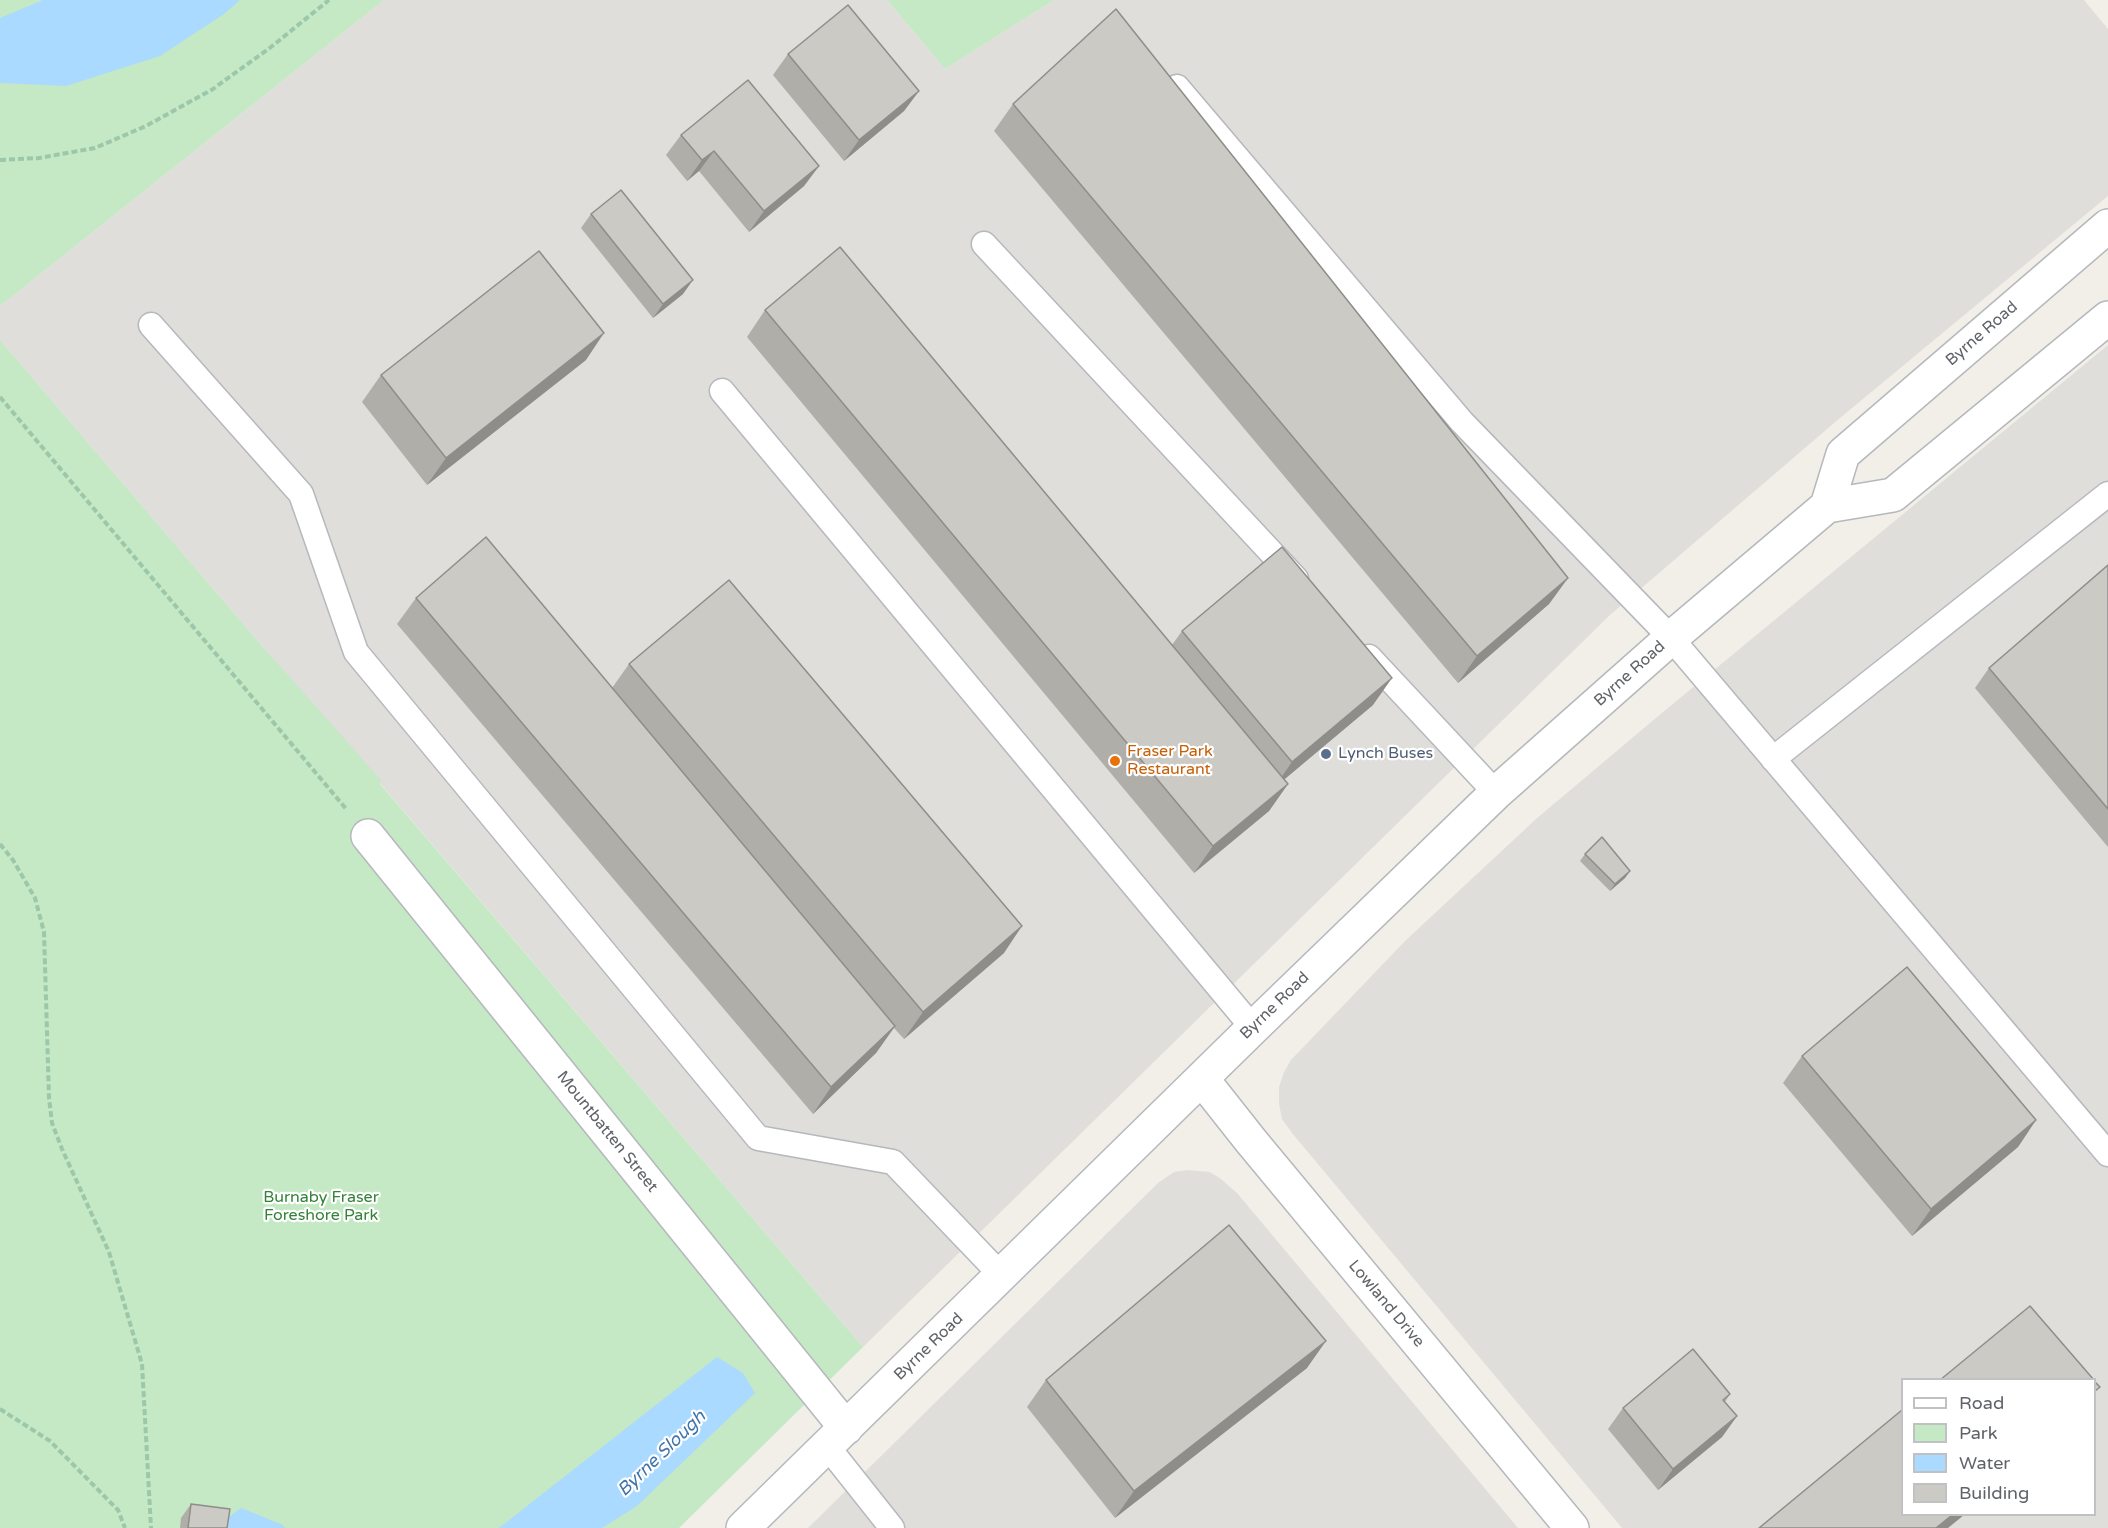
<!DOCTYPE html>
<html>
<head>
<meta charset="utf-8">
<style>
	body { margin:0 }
	#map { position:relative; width:2108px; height:1528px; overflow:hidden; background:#f1efe8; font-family:"Varela Round",sans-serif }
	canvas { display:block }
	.legend { position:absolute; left:1901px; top:1378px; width:195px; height:138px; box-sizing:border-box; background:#fff; border:2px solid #bfc1c3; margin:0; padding:8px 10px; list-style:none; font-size:18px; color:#5f6368 }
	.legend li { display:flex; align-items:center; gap:12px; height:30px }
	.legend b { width:30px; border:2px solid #bfc1c3 }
</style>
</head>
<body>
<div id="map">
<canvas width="2108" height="1528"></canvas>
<ul class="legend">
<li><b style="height:8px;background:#fff"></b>Road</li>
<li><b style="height:16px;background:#c5e8c5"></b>Park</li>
<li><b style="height:16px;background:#aadaff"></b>Water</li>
<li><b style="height:16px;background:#cccac5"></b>Building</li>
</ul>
</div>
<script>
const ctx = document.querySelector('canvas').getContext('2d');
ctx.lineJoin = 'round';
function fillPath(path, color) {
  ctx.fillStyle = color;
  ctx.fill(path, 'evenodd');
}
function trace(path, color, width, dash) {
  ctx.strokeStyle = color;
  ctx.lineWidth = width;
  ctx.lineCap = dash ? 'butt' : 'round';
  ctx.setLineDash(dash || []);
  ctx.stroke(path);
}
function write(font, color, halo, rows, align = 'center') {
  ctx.font = font + ' "Varela Round",sans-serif';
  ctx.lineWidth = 4.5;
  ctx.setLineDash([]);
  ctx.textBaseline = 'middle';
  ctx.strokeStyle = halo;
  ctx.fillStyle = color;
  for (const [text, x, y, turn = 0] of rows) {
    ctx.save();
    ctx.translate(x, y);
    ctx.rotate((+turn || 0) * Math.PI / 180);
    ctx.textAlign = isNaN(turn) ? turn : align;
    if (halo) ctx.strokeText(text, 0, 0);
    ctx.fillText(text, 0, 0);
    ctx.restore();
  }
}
fillPath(new Path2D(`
	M 384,0 L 887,0 L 945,69 L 1054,0 L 2084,0 L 2108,29 L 2108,196 L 1840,418 L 1610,615 L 863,1347 L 0,340 L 0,306 Z
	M 2108,345 L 2108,1528 L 1622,1528 L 1292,1133 L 1282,1119 L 1279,1104 L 1279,1087 L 1284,1072 L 1291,1060 L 1405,941 L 1536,819 L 1657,717 ZM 1902,1380 L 2094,1380 L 2094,1514 L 1902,1514 Z
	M 1187,1170 L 1210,1172 L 1221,1179 L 1237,1193 L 1518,1528 L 808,1528 L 1158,1183 L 1174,1172 Z`), '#e0deda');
fillPath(new Path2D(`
	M 0,0 L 384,0 L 0,306 Z
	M 887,0 L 1054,0 L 945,69 Z
	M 0,340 L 263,647 L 381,780 L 380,784 L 863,1347 L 679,1528 L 0,1528 Z`), '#c5e8c5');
fillPath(new Path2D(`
	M 43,0 L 240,0 L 224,14 L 160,56 L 66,86 L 0,83 L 0,18 Z
	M 717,1357 L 743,1373 L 755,1393 L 637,1506 L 602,1528 L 499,1528 Z
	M 241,1508 L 283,1525 L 285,1528 L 219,1528 L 220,1523 Z`), '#aadaff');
const lane = new Path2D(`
	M 1177,87 L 1462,422 L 1671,638 L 2108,1154
	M 984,244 L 1296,579
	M 151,325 L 301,494 L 356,652 L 758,1138 L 893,1162 L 1002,1276
	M 722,391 L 1253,1028
	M 1369,657 L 1496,793
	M 1773,759 L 2108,494
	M 827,1446 L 892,1528`);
const street = new Path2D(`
	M 1827,506 L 1843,454 L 2108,226
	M 368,836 L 846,1428
	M 1202,1079 L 1251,1141 L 1572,1528
	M 743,1528 L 1253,1028 L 1496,793 L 1671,638 L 1827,506 L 1893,495 L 2108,318`);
trace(lane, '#b5b8bc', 27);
trace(street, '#b5b8bc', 36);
trace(new Path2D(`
	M 0,160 L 39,158 L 95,148 L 146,126 L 213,89 L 271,47 L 329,0
	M 0,397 L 347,810
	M 0,844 L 13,860 L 35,898 L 44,932 L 49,1098 L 52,1123 L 62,1149 L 109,1252 L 142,1364 L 151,1528
	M 0,1409 L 50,1441 L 118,1510 L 125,1528`), '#9cc7a9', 4, [6, 3]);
trace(lane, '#fff', 24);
trace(street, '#fff', 33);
fillPath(new Path2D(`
	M 788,54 L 919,91 L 904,111 L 844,161 L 773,75 Z
	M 1013,104 L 1568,578 L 1549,604 L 1458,683 L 994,131 Z
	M 681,135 L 819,166 L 804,186 L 749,232 L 699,171 L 687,181 L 666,155 Z
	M 591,214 L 683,294 L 653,318 L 581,228 Z
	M 765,310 L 1172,645 L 1182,631 L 1373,705 L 1284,779 L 1288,784 L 1269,811 L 1194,873 L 747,337 Z
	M 586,360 L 427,485 L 362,402 L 381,375 Z
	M 2108,565 L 2108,847 L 1975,688 L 1989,668 Z
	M 416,598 L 612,688 L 629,664 L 1004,953 L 904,1039 L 894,1028 L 876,1053 L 813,1114 L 397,624 Z
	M 1585,854 L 1630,871 L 1625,878 L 1610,891 L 1580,861 Z
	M 1802,1056 L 2036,1120 L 2018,1147 L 1912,1236 L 1783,1083 Z
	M 1307,1368 L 1115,1518 L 1027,1407 L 1046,1380 Z
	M 1730,1394 L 1725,1402 L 1737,1416 L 1722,1437 L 1658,1490 L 1608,1429 L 1623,1408 Z
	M 191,1504 L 227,1528 L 180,1528 L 181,1518 Z`), '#afaea9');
fillPath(new Path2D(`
	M 919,91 L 904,111 L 844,161 L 859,140 Z
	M 714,151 L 699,171 L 687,181 L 702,160 Z
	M 819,166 L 804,186 L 749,232 L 764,211 Z
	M 693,280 L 683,294 L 653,318 L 663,304 Z
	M 604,333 L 586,360 L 427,485 L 446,458 Z
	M 1568,578 L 1549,604 L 1458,683 L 1477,656 Z
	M 1392,678 L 1373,705 L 1273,789 L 1292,762 Z
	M 1288,784 L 1269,811 L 1194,873 L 1213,846 Z
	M 1630,871 L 1625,878 L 1610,891 L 1615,884 Z
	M 1022,926 L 1004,953 L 904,1039 L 923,1012 Z
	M 895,1026 L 876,1053 L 813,1114 L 831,1087 Z
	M 2036,1120 L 2018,1147 L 1912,1236 L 1931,1209 Z
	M 1326,1341 L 1307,1368 L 1115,1518 L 1134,1491 Z
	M 1737,1416 L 1722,1437 L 1658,1490 L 1673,1469 Z
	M 1952,1515 L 1964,1515 L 1948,1528 L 1936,1528 Z`), '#8f8d8a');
const building = new Path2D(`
	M 848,5 L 919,91 L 859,140 L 788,54 Z
	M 1116,9 L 1568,578 L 1477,656 L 1013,104 Z
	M 748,80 L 819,166 L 764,211 L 714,151 L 702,160 L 681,135 Z
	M 621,190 L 693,280 L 663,304 L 591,214 Z
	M 840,247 L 1288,784 L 1213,846 L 765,310 Z
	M 539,251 L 604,333 L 446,458 L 381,375 Z
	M 486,537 L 895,1026 L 831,1087 L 416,598 Z
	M 1282,547 L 1392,678 L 1292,762 L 1182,631 Z
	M 2108,565 L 2108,809 L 1989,668 Z
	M 729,580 L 1022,926 L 923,1012 L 629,664 Z
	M 1602,837 L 1630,871 L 1615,884 L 1585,854 Z
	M 1907,967 L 2036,1120 L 1931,1209 L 1802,1056 Z
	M 1229,1225 L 1326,1341 L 1134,1491 L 1046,1380 Z
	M 2030,1306 L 2094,1380 L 1940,1380 Z
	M 1693,1349 L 1730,1394 L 1723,1400 L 1737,1416 L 1673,1469 L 1623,1408 Z
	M 2094,1381 L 2100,1387 L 2094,1392 Z
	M 1902,1410 L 1902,1515 L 1952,1515 L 1936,1528 L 1759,1528 Z
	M 191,1504 L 230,1509 L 227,1528 L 188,1528 Z`);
fillPath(building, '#cccac5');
trace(building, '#8f8d8a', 1.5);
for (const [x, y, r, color] of [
	[1326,754,6,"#5c6f8a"],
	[1115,761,6,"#e8710a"]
]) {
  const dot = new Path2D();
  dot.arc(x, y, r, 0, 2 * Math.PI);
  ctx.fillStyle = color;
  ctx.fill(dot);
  trace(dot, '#fff', 2);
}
write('16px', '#5f6368', '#fff', [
	["Byrne Road",1982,334,-41],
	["Byrne Road",1630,674,-42],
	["Byrne Road",1275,1006,-44],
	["Mountbatten Street",607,1132,51],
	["Lowland Drive",1386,1304,50],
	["Byrne Road",929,1347,-44]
]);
write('16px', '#c56008', '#fff', [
	["Fraser Park",1127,752],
	["Restaurant",1127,770]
], 'left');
write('16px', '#4e5e75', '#fff', [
	["Lynch Buses",1338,754]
], 'left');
write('16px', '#348238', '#fff', [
	["Burnaby Fraser",321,1198],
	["Foreshore Park",321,1216]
]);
write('italic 18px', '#4174aa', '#fff', [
	["Byrne Slough",662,1454,-44]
]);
</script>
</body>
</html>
